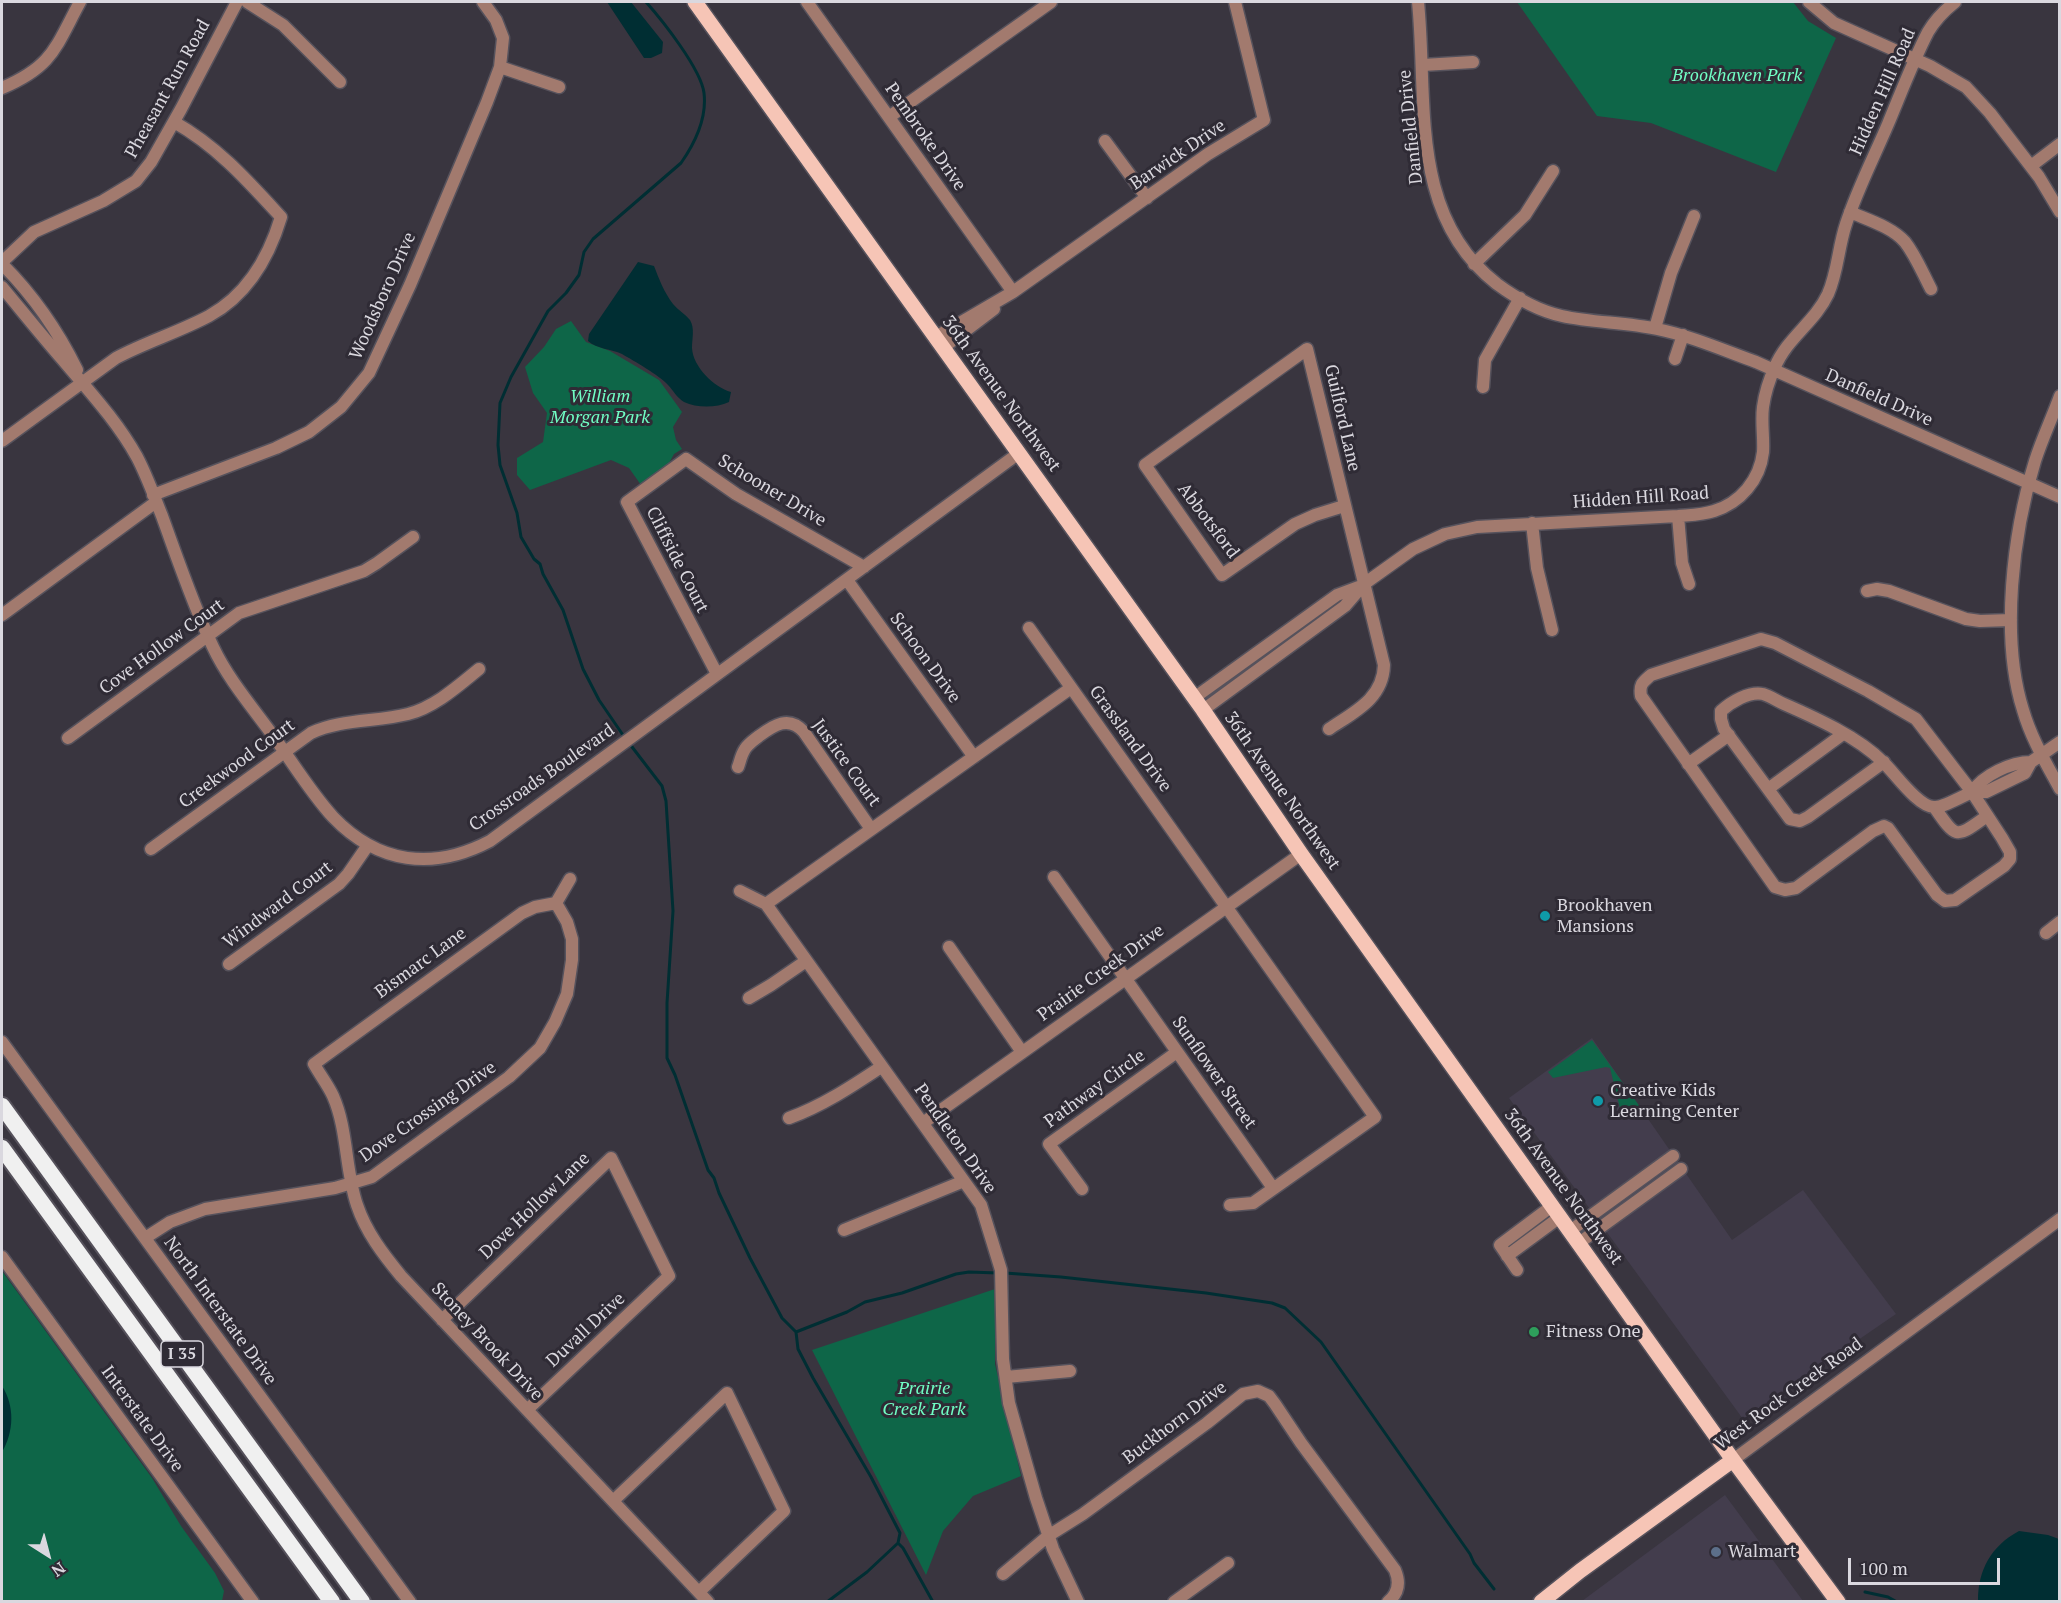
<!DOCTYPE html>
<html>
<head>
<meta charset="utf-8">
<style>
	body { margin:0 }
	#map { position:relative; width:2061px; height:1603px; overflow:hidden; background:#39353f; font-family:"PT Serif",serif }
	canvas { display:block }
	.frame { position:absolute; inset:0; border:3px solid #dad8df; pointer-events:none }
	.north { position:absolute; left:18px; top:1525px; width:60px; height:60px; -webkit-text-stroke:4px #2f2b35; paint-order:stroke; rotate:144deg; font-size:16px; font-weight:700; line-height:24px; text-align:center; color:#dad8df }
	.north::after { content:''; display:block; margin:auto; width:21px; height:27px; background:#dad8df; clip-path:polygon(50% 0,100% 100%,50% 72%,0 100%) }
	.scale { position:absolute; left:1848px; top:1558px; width:152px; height:27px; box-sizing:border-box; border:3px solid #dad8df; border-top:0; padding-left:8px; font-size:18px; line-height:21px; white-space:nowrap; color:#dad8df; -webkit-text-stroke:4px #2f2b35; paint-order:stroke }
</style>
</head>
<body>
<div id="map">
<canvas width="2061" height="1603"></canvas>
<div class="frame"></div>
<div class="north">N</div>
<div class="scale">100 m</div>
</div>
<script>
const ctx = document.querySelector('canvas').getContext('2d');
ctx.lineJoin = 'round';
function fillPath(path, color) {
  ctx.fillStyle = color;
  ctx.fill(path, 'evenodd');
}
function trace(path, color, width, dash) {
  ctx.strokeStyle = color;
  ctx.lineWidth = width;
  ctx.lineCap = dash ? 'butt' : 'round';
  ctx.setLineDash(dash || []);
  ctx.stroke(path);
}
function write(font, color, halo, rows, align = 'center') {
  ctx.font = font + ' "PT Serif",serif';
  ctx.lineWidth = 6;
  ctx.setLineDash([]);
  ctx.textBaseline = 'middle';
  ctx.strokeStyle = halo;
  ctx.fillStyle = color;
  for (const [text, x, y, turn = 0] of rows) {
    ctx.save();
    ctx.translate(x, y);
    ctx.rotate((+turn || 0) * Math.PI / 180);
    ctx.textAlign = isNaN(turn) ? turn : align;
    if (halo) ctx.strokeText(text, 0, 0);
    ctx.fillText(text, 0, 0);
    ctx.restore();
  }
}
fillPath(new Path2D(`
	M 1592,1038 L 1732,1240 L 1803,1190 L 1896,1314 L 1743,1419 L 1509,1098 Z
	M 1725,1495 L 1803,1601 L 1582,1601 Z`), '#433d4d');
fillPath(new Path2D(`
	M 1517,2 L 1793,2 L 1808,21 L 1836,38 L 1776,172 L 1651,123 L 1597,116 Z
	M 571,321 L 586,342 L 610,351 L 659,380 L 682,412 L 673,427 L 676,440 L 682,449 L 674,454 L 668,465 L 641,485 L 629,468 L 611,460 L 530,490 L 517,475 L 517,458 L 543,442 L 547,413 L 533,393 L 525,367 L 544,347 L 556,329 Z
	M 1592,1040 L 1643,1111 L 1623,1120 L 1610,1068 L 1606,1067 L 1553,1078 L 1548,1072 Z
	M 2,1271 L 152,1478 L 181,1526 L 215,1573 L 224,1591 L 222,1601 L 2,1601 Z
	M 995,1289 L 995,1364 L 1021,1476 L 973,1496 L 943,1531 L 926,1575 L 812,1350 Z`), '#0e6648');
fillPath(new Path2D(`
	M 607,2 L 631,2 L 663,42 L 662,53 L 651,58 L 644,58 Z
	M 638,262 L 654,266 C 659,279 664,292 673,304 C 678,310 685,314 690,320 C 695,328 692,339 692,348 C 693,367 714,387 731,392 L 729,402 C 716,408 697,408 684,402 C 677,398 673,390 668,385 C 659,375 634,361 622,354 C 611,349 597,349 588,341 L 589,334 Z
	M 2,1386 C 15,1406 14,1432 2,1452 Z
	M 2019,1531 L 2048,1535 L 2059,1539 L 2059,1601 L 1978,1601 C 1978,1570 1991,1546 2019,1531 Z`), '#002e33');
trace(new Path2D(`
	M 625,738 L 599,700 L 583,669 L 563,610 L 543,574 L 540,564 L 534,559 L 521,537 L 517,513 L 500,465 L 498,445 L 500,403 L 511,377 L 548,311 L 566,293 L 579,275 L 584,252 L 593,239 L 681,163 C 695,143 707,118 704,93 C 701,69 662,20 646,2
	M 629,743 L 662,786 L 666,801 L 673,911 L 667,1003 L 667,1058 L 675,1075 L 708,1170 L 714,1178 L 719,1193 L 750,1258 L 782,1318 L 796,1332 L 798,1349 L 813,1378 L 871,1477 L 900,1533 L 898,1543 L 867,1572 L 827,1602
	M 1005,1273 L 1061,1277 L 1206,1293 L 1272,1303 L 1285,1308 L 1321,1342 L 1470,1554 L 1474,1563 L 1494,1589
	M 796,1332 L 847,1312 L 865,1302 L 902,1293 L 956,1274 L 969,1272 L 998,1273
	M 898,1543 L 903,1548 L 933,1602
	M 1865,1592 L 1888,1597 L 1897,1602`), '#002e33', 3);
const minor = new Path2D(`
	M 247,2 L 283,25 L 340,82
	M 807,2 L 1013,292
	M 1418,2 C 1428,101 1408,215 1497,284 C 1516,298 1539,311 1562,316 C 1593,323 1626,322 1657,329 C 1691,336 1723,350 1756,362 L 2060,497
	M 1809,2 L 1834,23 L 1930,66 L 1966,87 L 1990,113 L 2039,177 L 2060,212
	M 1423,65 L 1473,62
	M 500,67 L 559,87
	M 2,88 C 53,66 55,48 80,2
	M 889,117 L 1051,2
	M 1105,141 L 1147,198
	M 2031,166 L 2060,144
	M 1850,212 C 1868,220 1892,227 1905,242 C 1916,256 1923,274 1931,289
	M 2,262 L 34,232 L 103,201 L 136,181 L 151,162 L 181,109 L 237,2
	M 2,264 C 33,295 58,331 77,370
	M 1474,264 L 1525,215 L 1553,171
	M 2,287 C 22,311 42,336 63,360 C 89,391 117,421 137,457 C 147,476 154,496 162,516 C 178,560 193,605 213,647 C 228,679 253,708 274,737 C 293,763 311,793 333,817 C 378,864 433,871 490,841 L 1019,453
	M 1655,328 L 1671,273 L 1694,216
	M 936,337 L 1013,292 L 1208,154 L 1264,120 L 1235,2
	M 944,347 L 994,309
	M 1675,359 L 1683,335
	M 1483,387 L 1485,360 L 1520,298
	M 2060,396 C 2052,418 2042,439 2035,461 C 2013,533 2000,637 2023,710 C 2031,738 2046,763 2060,789
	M 2,441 L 116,358 C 146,342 179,332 209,316 C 247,295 269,257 281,217 C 248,181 217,146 174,122
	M 153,495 L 276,448 L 309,432 L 341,407 L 369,373 L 410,285 L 487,102 L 500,67 L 503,38 L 496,20 L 483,2
	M 1678,516 L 1682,563 L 1689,584
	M 1532,523 L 1537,568 L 1552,630
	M 847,580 L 974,757
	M 1867,591 L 1877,589 L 1889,591 L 1966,619 L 1980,621 L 2011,620
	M 2,615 L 156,502
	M 1029,628 L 1375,1117 L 1253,1203 L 1230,1205
	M 1761,639 L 1775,643 L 1868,691 L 1916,719 L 1972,792 L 2002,838 L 2010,852 L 2010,859 L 2004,866 L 1955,900 L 1945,901 L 1937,895 L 1888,828 L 1884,826 L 1873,831 L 1796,888 L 1785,890 L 1775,887 L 1641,696 C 1639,684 1643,682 1651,675 Z
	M 717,674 L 627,502 L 686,459 L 736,494 L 864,567
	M 1194,698 L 1337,595 L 1361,586
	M 1203,710 L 1345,606 L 1364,584 L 1413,549 L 1445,534 L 1477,527 L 1678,516 C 1689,515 1702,515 1714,511 C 1740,503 1760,480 1763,452 C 1764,437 1761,422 1763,407 C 1765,392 1769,380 1775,367 C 1787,338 1815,322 1828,294 C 1838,271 1838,248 1846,224 C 1857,190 1874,157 1888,124 C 1901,93 1913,61 1928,32 C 1935,20 1945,10 1955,2
	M 1329,729 C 1354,712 1383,699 1384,665 L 1307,349 L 1145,465 L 1222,575 L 1295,524 L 1315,515 L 1344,506
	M 68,738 L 239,613 L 364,571 L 377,563 L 413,537
	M 1884,762 L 1808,817 L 1800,821 L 1790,819 L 1724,729 L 1721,719 L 1721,711 C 1731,702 1749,691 1763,694 C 1770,696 1777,701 1784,704 C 1816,718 1858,737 1883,762 C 1894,772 1918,807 1934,807 C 1942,808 1963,796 1972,792
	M 2031,762 C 2011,762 1983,775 1972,792 L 1986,792 L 2025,773 L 2031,762 L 2060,742
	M 1688,764 L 1729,735
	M 738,767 C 740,762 741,755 745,749 C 748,744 754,740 759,736 C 774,725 789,715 804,732 L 871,829
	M 1768,789 L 1843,734
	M 1935,808 C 1957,840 1956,838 1987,816
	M 151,849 L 311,733 C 341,719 376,722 408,714 C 435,707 458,686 479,669
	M 1054,877 L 1273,1188
	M 740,891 L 766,904 L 981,1205 L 1001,1270 L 1003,1359 L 1009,1403 L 1036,1498 L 1053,1549 L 1078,1602
	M 556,903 L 535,907 L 522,913 L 314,1064 C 320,1075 328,1085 333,1096 C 348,1130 345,1170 357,1205 C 366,1232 383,1254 401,1276 L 708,1602
	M 556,903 L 570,879
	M 766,904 L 1071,688
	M 2046,933 L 2060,922
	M 949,947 L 1022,1052
	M 229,964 L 339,884 L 348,874 L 368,845
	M 749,998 L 771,985 L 806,961
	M 2,1042 L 410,1602
	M 789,1118 C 822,1106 851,1087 881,1067
	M 923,1123 L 1301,854
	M 1082,1189 L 1049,1144 L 1177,1052
	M 844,1230 L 964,1181
	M 1570,1231 L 1673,1156
	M 145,1238 L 170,1222 L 205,1209 L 335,1188 L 372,1177 L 509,1077 L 540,1048 L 555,1022 L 567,994 L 572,960 L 572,939 L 567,922 L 556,903
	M 1579,1243 L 1681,1169
	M 1507,1256 L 1560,1217
	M 2,1257 L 253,1602
	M 1517,1270 L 1500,1245 L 1552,1206
	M 442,1320 L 611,1158 L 669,1276 L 527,1410
	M 1006,1377 L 1070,1371
	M 1733,1460 L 2060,1219
	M 613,1501 L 727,1393 L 784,1511 L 700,1591
	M 1003,1574 L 1048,1536 L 1083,1514 L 1207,1423 L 1243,1394 L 1258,1391 L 1269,1396 L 1275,1404 L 1301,1443 L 1395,1570 C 1400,1582 1399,1593 1388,1602
	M 1174,1602 L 1228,1563`);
const major = new Path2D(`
	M 695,2 L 1203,710 L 1301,854 L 1733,1460 L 1838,1602
	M 1541,1602 L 1580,1571 L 1733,1460`);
const highway = new Path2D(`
	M 2,1106 L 362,1602
	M 2,1148 L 332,1602`);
trace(minor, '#56525c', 15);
trace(major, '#56525c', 18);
trace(highway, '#56525c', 20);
trace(minor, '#a27a6e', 12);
trace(major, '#f6c5b6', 15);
trace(highway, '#f0f0f0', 16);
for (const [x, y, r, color] of [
	[1545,916,6,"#0f9aa8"],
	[1598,1101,6,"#0f9aa8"],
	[1534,1332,6,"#2e9e5b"],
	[1716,1552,6,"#5c6f8a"]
]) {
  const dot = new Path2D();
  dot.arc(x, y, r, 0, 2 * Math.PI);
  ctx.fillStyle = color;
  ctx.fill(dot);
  trace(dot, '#2f2b35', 2);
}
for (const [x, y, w] of [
	[182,1354,42]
]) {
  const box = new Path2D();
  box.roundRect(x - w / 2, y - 13, w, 26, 4.5);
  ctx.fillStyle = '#2f2b35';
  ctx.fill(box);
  trace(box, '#dad8df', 1.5);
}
write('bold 16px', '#dad8df', null, [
	["I 35",182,1354]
]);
write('italic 18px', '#70fec4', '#2f2b35', [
	["Brookhaven Park",1737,76],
	["William",600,397],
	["Morgan Park",600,418],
	["Prairie",924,1389],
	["Creek Park",924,1410]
]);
write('18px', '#dad8df', '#2f2b35', [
	["Pheasant Run Road",168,89,-61],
	["Hidden Hill Road",1883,92,-66],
	["Danfield Drive",1411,127,-96],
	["Pembroke Drive",925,137,55],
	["Barwick Drive",1178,155,-34],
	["Woodsboro Drive",383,296,-66],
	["36th Avenue Northwest",1001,394,54],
	["Danfield Drive",1879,398,24],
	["Guilford Lane",1342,418,77],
	["Schooner Drive",772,491,31],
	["Hidden Hill Road",1641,498,-4],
	["Abbotsford",1208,521,53],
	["Cliffside Court",677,560,63],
	["Cove Hollow Court",162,647,-36],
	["Schoon Drive",925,658,54],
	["Grassland Drive",1130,739,54],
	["Justice Court",846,763,54],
	["Creekwood Court",237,764,-36],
	["Crossroads Boulevard",542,778,-35],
	["36th Avenue Northwest",1282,791,55],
	["Windward Court",278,905,-37],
	["Bismarc Lane",421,963,-36],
	["Prairie Creek Drive",1101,973,-36],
	["Sunflower Street",1214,1073,55],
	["Pathway Circle",1095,1089,-36],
	["Dove Crossing Drive",428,1112,-35],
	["Pendleton Drive",955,1139,55],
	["36th Avenue Northwest",1563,1187,54],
	["Dove Hollow Lane",535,1206,-44],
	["North Interstate Drive",220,1311,54],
	["Duvall Drive",586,1330,-43],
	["Stoney Brook Drive",487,1342,47],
	["West Rock Creek Road",1789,1394,-36],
	["Interstate Drive",142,1419,54],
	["Buckhorn Drive",1175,1423,-37]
]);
write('18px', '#dad8df', '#2f2b35', [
	["Brookhaven",1557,906],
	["Mansions",1557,927],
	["Creative Kids",1610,1091],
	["Learning Center",1610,1112],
	["Fitness One",1546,1332],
	["Walmart",1728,1552]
], 'left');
</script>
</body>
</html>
